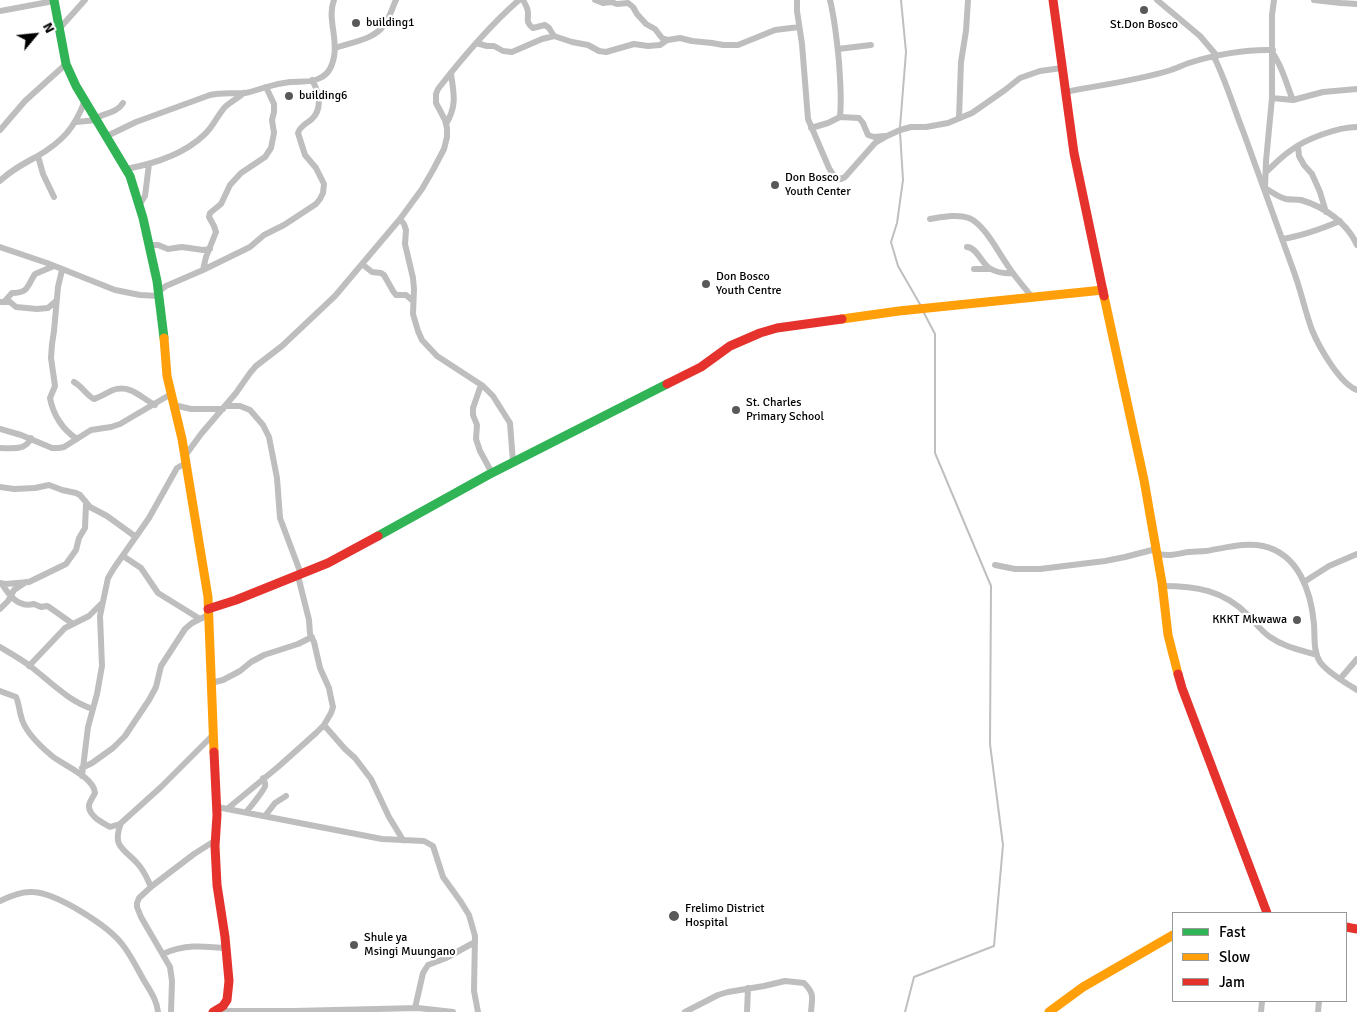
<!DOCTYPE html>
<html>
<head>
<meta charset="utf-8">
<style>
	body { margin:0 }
	#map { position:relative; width:1357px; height:1012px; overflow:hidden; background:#fff; font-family:Signika,sans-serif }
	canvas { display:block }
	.legend { position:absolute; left:1172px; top:912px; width:175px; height:90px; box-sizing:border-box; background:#fff; border:1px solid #999; margin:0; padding:6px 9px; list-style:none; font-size:15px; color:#000 }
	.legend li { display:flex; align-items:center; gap:10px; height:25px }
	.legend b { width:25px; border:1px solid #999 }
	.north { position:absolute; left:10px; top:10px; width:50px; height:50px; -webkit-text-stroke:4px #fff; paint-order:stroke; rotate:62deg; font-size:14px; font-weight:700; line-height:20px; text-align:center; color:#000 }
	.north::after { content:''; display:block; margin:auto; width:18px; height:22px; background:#000; clip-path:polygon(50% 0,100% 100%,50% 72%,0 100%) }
</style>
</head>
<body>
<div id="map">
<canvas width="1357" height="1012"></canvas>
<ul class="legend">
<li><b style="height:6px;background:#30b455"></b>Fast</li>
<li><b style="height:6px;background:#ff9f0a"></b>Slow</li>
<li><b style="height:6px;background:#e5322d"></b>Jam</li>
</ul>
<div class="north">N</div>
</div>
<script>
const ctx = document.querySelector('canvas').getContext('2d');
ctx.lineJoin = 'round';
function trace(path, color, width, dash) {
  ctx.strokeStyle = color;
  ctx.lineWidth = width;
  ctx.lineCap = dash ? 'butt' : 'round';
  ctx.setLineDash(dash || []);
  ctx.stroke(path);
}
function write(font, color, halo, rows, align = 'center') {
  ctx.font = font + ' Signika,sans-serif';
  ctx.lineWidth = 4.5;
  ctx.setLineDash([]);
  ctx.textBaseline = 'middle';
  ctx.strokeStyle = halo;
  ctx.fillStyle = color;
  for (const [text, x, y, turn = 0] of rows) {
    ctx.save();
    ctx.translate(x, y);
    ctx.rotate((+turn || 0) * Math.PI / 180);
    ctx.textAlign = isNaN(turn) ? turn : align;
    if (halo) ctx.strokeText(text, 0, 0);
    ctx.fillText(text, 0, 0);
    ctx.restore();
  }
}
trace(new Path2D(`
	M 900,127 L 906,52 L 901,0
	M 900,132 L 903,180 L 897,223 L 891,242 L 898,266 L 921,306
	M 905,1012 L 914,977 L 994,946 L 1003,845 L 990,744 L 991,586 L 935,453 L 935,334 L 924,313`), '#bfbfbf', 2);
trace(new Path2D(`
	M 523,0 C 525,4 528,8 528,13 C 528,20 526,23 533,28 L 545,25 L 549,28 L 554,36
	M 595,0 L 603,3 L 611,2 L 617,4 L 628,3 L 633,7 L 637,14 L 646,24 L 655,29 L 662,38 L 668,40 L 680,38 L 692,41 L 712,43 L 723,45 L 738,45 L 775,30 L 799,27
	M 797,0 L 797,11 L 802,44 L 808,119 L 829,168 L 834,176 L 841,179 L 845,177 L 875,143 L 887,136 L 900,130 L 911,127 L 926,127 L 948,123 L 972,113 L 1005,90 L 1020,78 L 1040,71 L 1062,68
	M 1157,0 L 1200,36 L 1217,56
	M 1314,0 L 1341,3 L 1357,4
	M 0,11 L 54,1
	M 59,29 L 85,0
	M 476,43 L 487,46 L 494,46 L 503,51 L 512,52 L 542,39 L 554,36 L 572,42 L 588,45 L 599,51 L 606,52 L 634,44 L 648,46 L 660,45 L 667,40
	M 335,48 C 351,42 374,40 384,25 C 390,18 392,8 396,0
	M 838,49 L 871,45
	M 1272,52 C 1283,67 1286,84 1293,100
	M 1214,57 C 1226,81 1233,106 1243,131 C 1260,178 1277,225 1294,272 C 1301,291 1305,311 1312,330 C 1319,347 1340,384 1357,390
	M 1065,92 C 1100,85 1136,81 1171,70 C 1177,68 1183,65 1189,63 C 1213,55 1247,49 1273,50
	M 1272,98 L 1293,100 L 1323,92 L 1357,89
	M 840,117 L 859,118 L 863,123 L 868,135 L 874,137 L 885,136
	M 96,118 C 105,113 117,113 123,103
	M 959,118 L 961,62 L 966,31 L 968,0
	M 76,122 L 97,120
	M 446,124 C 457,106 454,94 451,74
	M 811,128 L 828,123 L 840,117 C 842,98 840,80 839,62 C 837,41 835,20 830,0
	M 0,130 L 25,101 L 66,64
	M 107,136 L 136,122 L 210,95 C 223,92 232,94 245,93 C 251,92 257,90 263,88 C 272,85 281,83 290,82 C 299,81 311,83 320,78 C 329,74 332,66 334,57 C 338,38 327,18 334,0
	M 1298,146 L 1299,156 L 1304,165 L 1312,174 L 1320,192 L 1326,212
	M 38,156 L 43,174 L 54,197
	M 126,169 C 153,164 184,154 204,135 C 213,127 217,116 225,107 C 230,102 238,98 244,93
	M 1266,172 C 1274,165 1281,157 1290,151 C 1305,139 1338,127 1357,127
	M 0,181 C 10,171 23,164 36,157 C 62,142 75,128 85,100
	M 1265,188 L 1266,161 L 1272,98 L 1272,15 L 1274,0
	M 1265,188 C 1272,192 1278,197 1286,199 C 1291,200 1296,199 1301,200 C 1325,207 1347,223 1357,245
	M 140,204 L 145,196 L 149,164
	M 400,219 L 404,224 L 406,230 L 405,244 L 413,278 L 414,289 L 413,314 L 418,331 L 422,340 L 437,356 L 483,386 L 493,396 L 510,423 L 513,462
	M 930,219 C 943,217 957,214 969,218 C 985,225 998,252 1008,266 C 1015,277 1024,287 1032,297
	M 1282,239 C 1302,236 1321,229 1340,221
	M 149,245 L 158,245 L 168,249 L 182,247 L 203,250 L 210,249
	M 0,247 L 47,263 L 115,290 L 140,295 L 159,296
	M 967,247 C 976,247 981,262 989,268 C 996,272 1005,274 1013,273
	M 362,264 L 372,272 L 381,273 L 384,275 L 393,291 L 396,295 L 406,295 L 413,301
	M 974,269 L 990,269
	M 62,270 L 58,287 L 54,331 L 52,344 L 51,358 L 55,386 L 50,398 C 53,415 63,430 77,439
	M 203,270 L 206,257 L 216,232 L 214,226 L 209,217 L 210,213 L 221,204 L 230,185 L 241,173 L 265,157 L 271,148 L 274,133 L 272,120 L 274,112 L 274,104 L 266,87
	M 159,291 L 166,286 L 203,270 L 250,247 L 264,235 L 284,225 L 316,204 L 320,199 L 323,193 L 324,184 L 316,168 L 305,155 L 298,133 C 300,126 306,124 312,119 C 323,108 319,92 312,80
	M 0,302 L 10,302 L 16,307 L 37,309 L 48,308 L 56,301
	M 4,302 L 12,293 C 29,293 27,286 35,274 L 54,266
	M 74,382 C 82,386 86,395 94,399 C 101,397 106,393 113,390 C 131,384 141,398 155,405
	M 481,385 L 473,408 L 473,415 L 477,425 L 476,439 L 480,451 L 492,473
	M 174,405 L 191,409 L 223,409
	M 225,406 L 240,406 L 250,410 L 263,425 L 269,437 L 277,478 L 280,518 L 301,574
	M 0,429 L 21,435 L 52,448 L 59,448 L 64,447 L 91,430 L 111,427 L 120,424 L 171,394
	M 0,448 C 11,448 26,451 31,438
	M 185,456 L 201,434 L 236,393 L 250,373 L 256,366 L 282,346 L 335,296 L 400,219 L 422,189 L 433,170 L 444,149 L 447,137 L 447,128 L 445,120 L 436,103 L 436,94 L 438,89 C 463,57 489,26 519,0
	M 0,487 L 14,489 L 35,488 L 49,485 L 62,490 L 76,493 L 80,495 L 90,507 L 107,516 L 136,537
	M 1157,554 C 1170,556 1171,555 1183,553 C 1191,551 1199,552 1206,551 C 1226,548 1244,542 1263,546 C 1299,554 1311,592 1314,624 C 1315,637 1313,651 1320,662 C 1328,673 1346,683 1357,690
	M 123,556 L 141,568 L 158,593 L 200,619
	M 995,565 L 1015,569 L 1040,569 L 1105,561 L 1125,557 L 1156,549
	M 1304,582 L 1329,566 L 1357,554
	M 0,583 L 5,584 L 29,582 L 66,564 L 76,550 L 79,538 L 85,528 L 86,504
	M 2,584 C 9,595 18,608 34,604 L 41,607 L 47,606 L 49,607 L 73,624
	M 1162,586 C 1196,586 1223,590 1248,615 C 1255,622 1261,631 1270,637 C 1284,647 1301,650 1317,655
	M 0,609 L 8,601 L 14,590 L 26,582
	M 0,647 C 10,653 21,659 30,666 C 51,682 68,701 93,709
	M 29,666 L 65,628 L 89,616 L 101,604
	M 1340,679 L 1357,659
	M 211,683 L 223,680 L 240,671 L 251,662 L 264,655 L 298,644 L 312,637
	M 0,691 L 16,697 C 19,703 19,710 21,716 C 24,731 40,746 52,756 C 63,765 94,777 95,793 C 93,797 90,801 89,805 C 88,816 103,823 110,827 L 120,824 L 161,787 L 214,734
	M 324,725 L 345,749 L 355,758 L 371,779 L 389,817 L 403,840
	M 82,768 L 92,763 L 113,748 L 125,736 L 149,700 L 156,687 L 161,666 L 185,629 L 192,623 L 208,615
	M 82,776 L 88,727 L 97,694 L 102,666 L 100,616 L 108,578 L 114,568 L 149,518 L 177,468 L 186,463
	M 217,807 L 382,839 L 424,841 L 433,846 L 443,877 L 461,902 L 469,915 L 475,936 L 474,991 L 478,1012
	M 227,809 L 278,767 L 316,733 L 324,725 L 331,713 L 333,707 L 331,698 L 329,688 L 320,668 L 314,642 L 310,634 L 309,620 L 298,576
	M 246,812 C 249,809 265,789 265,786 C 266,783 264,781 263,778
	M 265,816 L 275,803 L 286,796
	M 121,823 C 112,847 123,848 137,863 C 144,870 147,878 151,887
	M 0,901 C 10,896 22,891 33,892 C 57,893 108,926 122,944 C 130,954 136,966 142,977 C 148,988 157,999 158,1012
	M 163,954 C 183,944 204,946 225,948
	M 415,1008 L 423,973 L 428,965 L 446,958 L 475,942
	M 217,1011 L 294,1011 L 418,1008 L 453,1012
	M 171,1012 L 172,981 L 170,967 L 141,917 L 137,907 L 137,903 L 139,898 L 152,886 L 194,854 L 216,840
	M 685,1012 L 718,995 L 728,992 L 764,986 L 785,981 L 804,983 C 815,994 812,998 811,1012
	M 747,1012 L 748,988
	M 1261,1012 L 1262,1001
	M 1318,1012 L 1319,1001`), '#bebebe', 6);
trace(new Path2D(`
	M 54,0 L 66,64 L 76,86 L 130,176 L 143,218 L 157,281 L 164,338
	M 378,536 L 488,475 L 667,384`), '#30b455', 9);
trace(new Path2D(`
	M 1104,296 L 1144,480 L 1162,583 L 1168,635 L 1178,674
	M 842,319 L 899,311 L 1103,290
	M 164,338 L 167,376 L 182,439 L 208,597 L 214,752
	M 1049,1012 L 1083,987 L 1173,935`), '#ff9f0a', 9);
trace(new Path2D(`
	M 1053,0 L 1074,153 L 1104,296
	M 667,384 L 701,367 L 730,346 L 760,333 L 777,328 L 842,319
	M 208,609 L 236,600 L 328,563 L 378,536
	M 1178,674 L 1182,688 L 1267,913
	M 1346,927 L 1357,929
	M 213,1012 L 223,1006 L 227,1000 L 229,981 L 225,937 L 217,885 L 215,846 L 217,815 L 214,752`), '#e5322d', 9);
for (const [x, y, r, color] of [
	[1144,10,5,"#595959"],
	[356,23,5,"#595959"],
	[289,96,5,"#595959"],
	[775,185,5,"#595959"],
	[706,284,5,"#595959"],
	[736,410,5,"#595959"],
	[1297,620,5,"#595959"],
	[674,916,6,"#595959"],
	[354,945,5,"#595959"]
]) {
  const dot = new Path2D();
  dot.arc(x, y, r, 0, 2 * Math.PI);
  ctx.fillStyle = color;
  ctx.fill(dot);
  trace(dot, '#fff', 2);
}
write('12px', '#000', '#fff', [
	["building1",366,23],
	["St.Don Bosco",1144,25,"center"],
	["building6",299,96],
	["Don Bosco",785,178],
	["Youth Center",785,192],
	["Don Bosco",716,277],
	["Youth Centre",716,291],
	["St. Charles",746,403],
	["Primary School",746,417],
	["KKKT Mkwawa",1287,620,"right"],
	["Frelimo District",685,909],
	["Hospital",685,923],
	["Shule ya",364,938],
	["Msingi Muungano",364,952]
], 'left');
</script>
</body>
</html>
